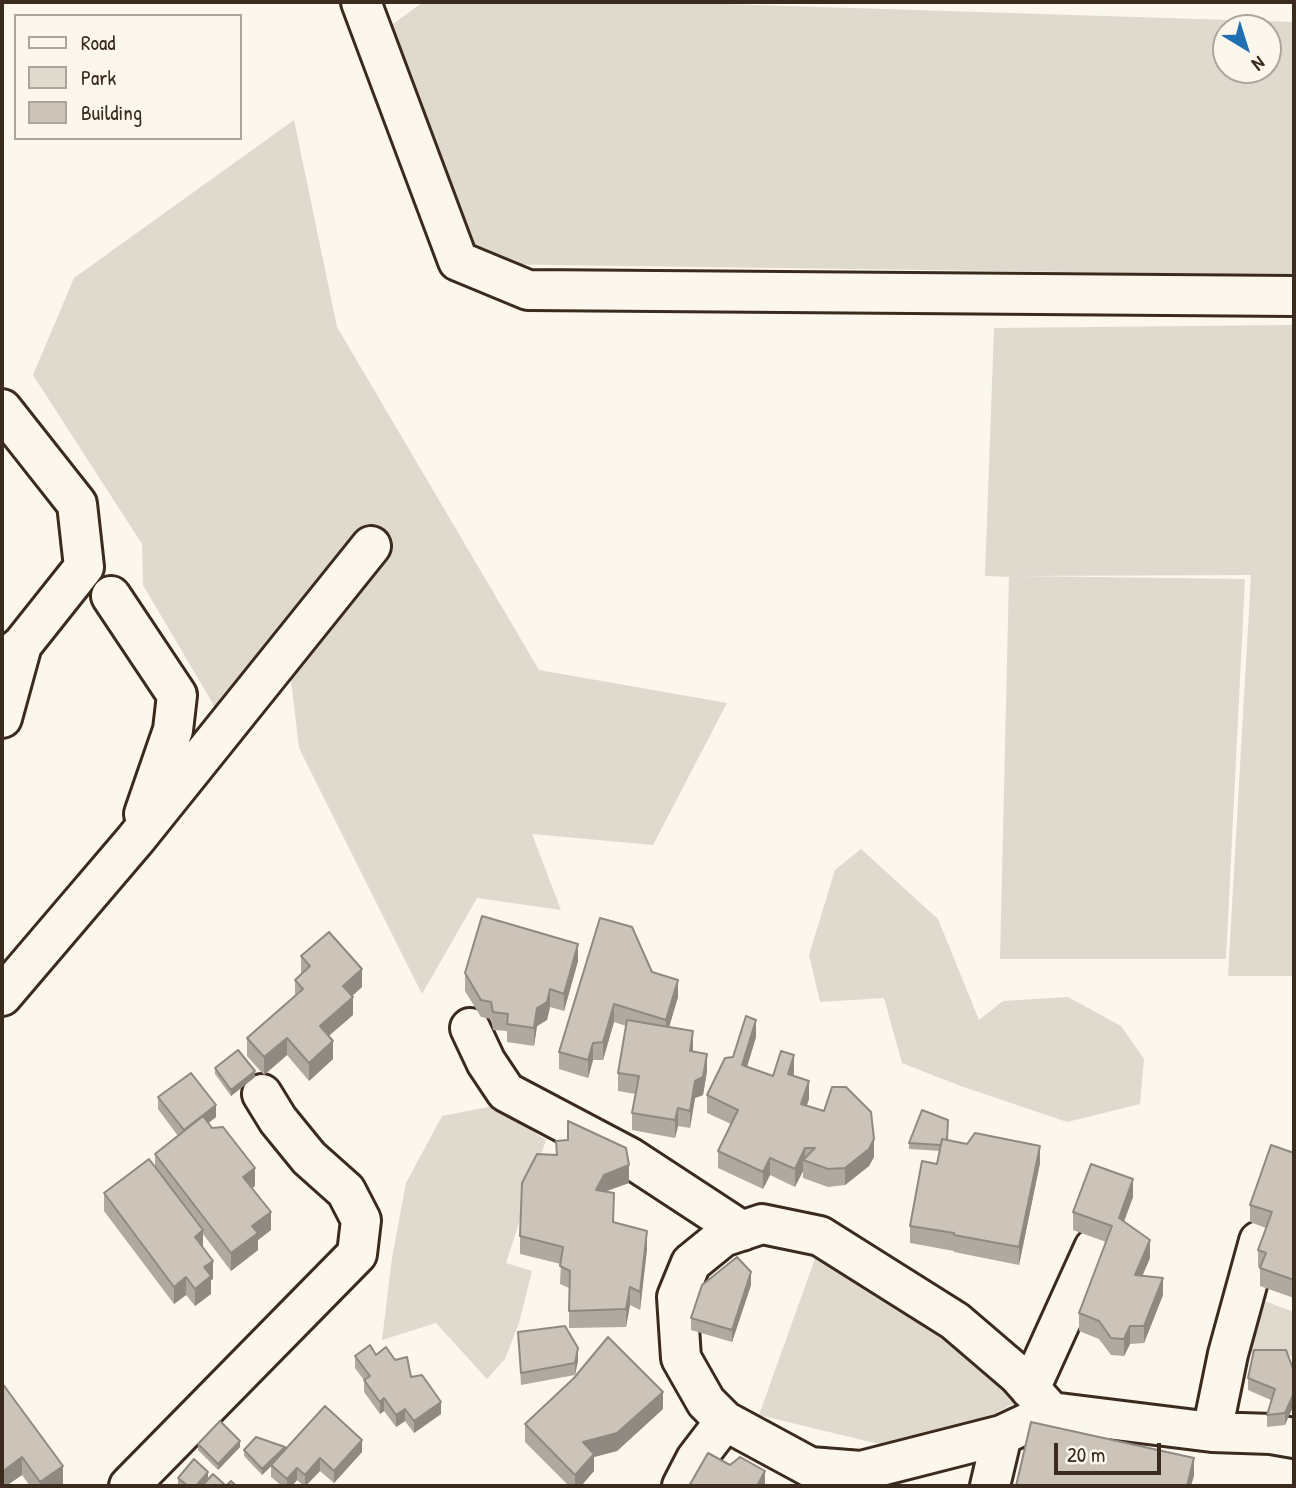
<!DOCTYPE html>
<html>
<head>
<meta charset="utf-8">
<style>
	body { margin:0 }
	#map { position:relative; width:1296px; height:1488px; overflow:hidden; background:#fbf7ec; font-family:"Patrick Hand",sans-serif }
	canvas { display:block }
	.frame { position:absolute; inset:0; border:4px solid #3b2a1e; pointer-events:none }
	.legend { position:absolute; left:14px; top:14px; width:228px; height:126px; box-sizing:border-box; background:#fbf7ec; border:2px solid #aea59a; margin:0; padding:9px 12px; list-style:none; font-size:21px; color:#3b2a1e }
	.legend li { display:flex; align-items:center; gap:14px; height:35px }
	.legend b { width:35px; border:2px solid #aea59a }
	.north { position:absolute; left:1212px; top:14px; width:70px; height:70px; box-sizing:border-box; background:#fbf7ec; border:2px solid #aea59a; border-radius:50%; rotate:142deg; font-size:19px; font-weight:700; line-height:28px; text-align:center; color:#3b2a1e }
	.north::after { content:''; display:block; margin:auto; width:24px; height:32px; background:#1f6fb2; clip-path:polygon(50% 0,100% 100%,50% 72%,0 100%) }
	.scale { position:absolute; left:1054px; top:1443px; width:107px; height:32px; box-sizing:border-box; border:4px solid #3b2a1e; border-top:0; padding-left:9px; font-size:21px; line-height:24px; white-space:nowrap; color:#3b2a1e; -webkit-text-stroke:5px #fbf7ec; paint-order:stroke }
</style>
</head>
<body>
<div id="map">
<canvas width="1296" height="1488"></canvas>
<div class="frame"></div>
<ul class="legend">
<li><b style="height:9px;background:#fbf7ec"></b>Road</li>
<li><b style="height:19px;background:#dfd9ce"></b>Park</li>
<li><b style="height:19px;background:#ccc4b9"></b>Building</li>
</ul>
<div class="north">N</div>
<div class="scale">20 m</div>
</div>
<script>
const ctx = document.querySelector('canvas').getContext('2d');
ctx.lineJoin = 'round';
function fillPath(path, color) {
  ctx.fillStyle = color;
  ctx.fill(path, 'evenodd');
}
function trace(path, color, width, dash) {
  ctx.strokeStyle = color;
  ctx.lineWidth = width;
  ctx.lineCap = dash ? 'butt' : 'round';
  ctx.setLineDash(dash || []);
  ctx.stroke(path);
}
fillPath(new Path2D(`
	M 423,2 L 662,2 L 1294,22 L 1294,275 L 482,264 L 385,30 ZM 1226,28 L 1268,28 L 1268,70 L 1226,70 Z
	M 294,120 L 337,327 L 539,670 L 727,703 L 653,845 L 532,834 L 561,910 L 477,898 L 422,994 L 299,748 L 290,671 L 216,709 L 143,585 L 142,544 L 33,375 L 74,278 Z
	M 1294,325 L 1294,976 L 1228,976 L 1251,575 L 1017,576 L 1245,579 L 1226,959 L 1000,959 L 1009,577 L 985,576 L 994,328 Z
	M 861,849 L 938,919 L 979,1020 L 1003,1001 L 1068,997 L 1121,1026 L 1144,1059 L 1140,1104 L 1067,1122 L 958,1085 L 902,1063 L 884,998 L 820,1002 L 809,955 L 835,870 Z
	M 494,1106 L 546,1140 L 506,1263 L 532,1271 L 519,1323 L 505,1359 L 487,1379 L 436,1323 L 382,1340 L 392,1258 L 406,1183 L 442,1116 Z
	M 817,1253 L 942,1327 L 1015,1403 L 972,1425 L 887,1446 L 759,1415 Z
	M 1259,1299 L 1294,1312 L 1294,1356 L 1237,1352 Z`), '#dfd9ce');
const minor = new Path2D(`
	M 361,2 L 458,261 L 528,290 L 1294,296
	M 2,409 L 77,504 L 84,567 L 22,645 L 2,661
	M 111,596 L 177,695 L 173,730 L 144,814
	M 2,718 L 22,645
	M 2,996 L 135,840 L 371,546
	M 470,1028 L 486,1062 L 506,1092 L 629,1157 L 742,1231
	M 1030,1389 L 1094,1248
	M 1051,1412 L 1018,1375 L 955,1321 L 820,1236 L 762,1224 L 723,1237 L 691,1263 L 677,1297 L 681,1358 L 706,1402 L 725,1421 L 810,1467 L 861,1471 L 1002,1435 L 1051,1412 L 1212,1432 L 1271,1434 L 1294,1438
	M 1212,1432 L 1228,1354 L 1259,1241
	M 129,1486 L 357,1254 L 361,1220 L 346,1191 L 309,1158 L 278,1120 L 262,1094
	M 682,1486 L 696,1459 L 725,1421
	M 990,1486 L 1002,1435`);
trace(minor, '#3b2a1e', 44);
trace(minor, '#fbf7ec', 38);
fillPath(new Path2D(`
	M 301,956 L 362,987 L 352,996 L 353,1015 L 329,1036 L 333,1059 L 309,1081 L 287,1055 L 264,1075 L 247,1056 L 247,1038 L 295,996 L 295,980 L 301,974 Z
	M 578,961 L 564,1011 L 550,1007 L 547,1020 L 537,1026 L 534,1046 L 507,1042 L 507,1031 L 493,1030 L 491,1019 L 481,1017 L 465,991 L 465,973 Z
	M 652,972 L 678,997 L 669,1027 L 693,1049 L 693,1051 L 707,1071 L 703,1095 L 695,1098 L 690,1128 L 678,1126 L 675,1138 L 632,1130 L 632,1113 L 636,1094 L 618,1091 L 618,1073 L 626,1026 L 614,1022 L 603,1060 L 593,1060 L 588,1078 L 559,1069 L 559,1052 Z
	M 756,1037 L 747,1067 L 773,1076 L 794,1073 L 793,1076 L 809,1099 L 807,1105 L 874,1157 L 869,1166 L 845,1185 L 828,1187 L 803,1178 L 803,1171 L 795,1187 L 770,1175 L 763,1189 L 718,1168 L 718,1151 L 731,1124 L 707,1113 L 707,1095 L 733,1057 Z
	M 215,1068 L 255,1077 L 231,1096 L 215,1074 Z
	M 158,1097 L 216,1117 L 208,1123 L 255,1186 L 252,1188 L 271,1230 L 258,1240 L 258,1250 L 231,1271 L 203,1234 L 203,1248 L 213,1279 L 211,1280 L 211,1294 L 195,1306 L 186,1295 L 174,1304 L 104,1211 L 104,1193 L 155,1166 L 155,1154 L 178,1136 L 158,1109 Z
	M 947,1140 L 1040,1163 L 1019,1265 L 954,1252 L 954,1251 L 910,1243 L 910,1226 L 937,1164 L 940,1151 L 909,1149 L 909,1143 Z
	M 556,1141 L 629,1183 L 606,1191 L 614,1222 L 647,1249 L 640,1310 L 630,1305 L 626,1327 L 569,1328 L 569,1288 L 560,1284 L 561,1264 L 520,1254 L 520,1236 L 556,1155 Z
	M 1294,1153 L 1294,1298 L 1260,1286 L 1260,1268 L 1258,1267 L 1258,1250 L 1266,1228 L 1250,1222 L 1250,1205 Z
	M 1133,1197 L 1124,1221 L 1150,1258 L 1142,1276 L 1163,1295 L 1144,1343 L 1130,1344 L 1124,1356 L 1111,1355 L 1099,1339 L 1079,1331 L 1079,1313 L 1106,1242 L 1073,1230 L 1073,1212 Z
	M 751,1285 L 732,1342 L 691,1330 L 691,1318 Z
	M 518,1332 L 578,1361 L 575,1375 L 521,1385 Z
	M 1286,1350 L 1285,1425 L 1267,1427 L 1267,1415 L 1271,1400 L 1248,1390 L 1248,1378 Z
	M 376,1355 L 395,1360 L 441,1414 L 414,1433 L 405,1421 L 396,1427 L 384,1411 L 380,1414 L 364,1392 L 364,1380 L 355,1368 L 355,1356 Z
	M 2,1383 L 63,1484 L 60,1486 L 30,1486 L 22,1475 L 6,1486 L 2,1486 Z
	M 663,1409 L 617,1451 L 594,1457 L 594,1471 L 581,1486 L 569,1486 L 525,1442 L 525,1424 Z
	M 198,1444 L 240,1447 L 218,1470 L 198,1450 Z
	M 244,1450 L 285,1450 L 362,1452 L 334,1483 L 320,1471 L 306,1486 L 304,1486 L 297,1480 L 292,1486 L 282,1486 L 271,1477 L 271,1466 L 262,1475 L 244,1456 Z
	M 178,1478 L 208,1478 L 201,1486 L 181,1486 L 178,1484 Z`), '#afa99f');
fillPath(new Path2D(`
	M 578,944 L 578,961 L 564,1011 L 564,994 Z
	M 362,969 L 362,987 L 343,1004 L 343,986 Z
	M 678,980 L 678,997 L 666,1037 L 666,1020 Z
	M 550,989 L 550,1007 L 547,1020 L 537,1026 L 534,1046 L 534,1028 L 537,1008 Z
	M 353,997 L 353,1015 L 320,1043 L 320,1026 Z
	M 614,1004 L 614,1022 L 603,1060 L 603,1042 Z
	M 756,1020 L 756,1037 L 742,1083 L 742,1065 Z
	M 693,1031 L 693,1049 L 690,1068 L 690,1051 Z
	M 287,1038 L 287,1055 L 264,1075 L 264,1057 Z
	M 333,1041 L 333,1059 L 309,1081 L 309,1063 Z
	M 593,1043 L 593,1060 L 588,1078 L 588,1060 Z
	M 707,1054 L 707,1071 L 703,1095 L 695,1098 L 690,1128 L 690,1111 L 695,1081 Z
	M 794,1055 L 794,1073 L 788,1092 L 788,1074 Z
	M 255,1071 L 255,1077 L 231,1096 L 231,1090 Z
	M 809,1081 L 809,1099 L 801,1121 L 801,1104 Z
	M 216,1105 L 216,1117 L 184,1142 L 184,1130 Z
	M 678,1108 L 678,1126 L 675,1138 L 675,1120 Z
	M 874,1139 L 874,1157 L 869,1166 L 845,1185 L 845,1168 Z
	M 1040,1146 L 1040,1163 L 1019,1265 L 1019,1247 Z
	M 805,1148 L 805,1161 L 803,1160 L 803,1171 L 795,1187 L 795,1169 Z
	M 770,1158 L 770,1175 L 763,1189 L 763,1172 Z
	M 629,1165 L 629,1183 L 604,1192 L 596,1190 L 604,1175 Z
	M 255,1168 L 255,1186 L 243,1195 L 243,1177 Z
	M 1133,1179 L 1133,1197 L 1119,1235 L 1119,1218 Z
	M 271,1212 L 271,1230 L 258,1240 L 258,1250 L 231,1271 L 231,1253 L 252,1226 Z
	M 203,1230 L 203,1248 L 195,1237 Z
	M 647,1231 L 647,1249 L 640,1310 L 640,1292 Z
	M 1150,1240 L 1150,1258 L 1135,1293 L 1135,1275 Z
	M 213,1261 L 213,1279 L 211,1280 L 211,1294 L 195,1306 L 195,1289 L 204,1267 Z
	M 751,1272 L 751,1285 L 732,1342 L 732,1330 Z
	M 186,1277 L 186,1295 L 174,1304 L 174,1287 Z
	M 1163,1278 L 1163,1295 L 1144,1343 L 1144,1326 Z
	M 630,1287 L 630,1305 L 626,1327 L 626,1309 Z
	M 1130,1326 L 1130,1344 L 1124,1356 L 1124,1339 Z
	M 578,1348 L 578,1361 L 575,1375 L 575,1363 Z
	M 663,1392 L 663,1409 L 617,1451 L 594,1457 L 594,1471 L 581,1486 L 575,1486 L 575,1475 L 583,1442 Z
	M 1294,1393 L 1294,1405 L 1285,1425 L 1285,1413 Z
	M 384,1398 L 384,1411 L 380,1414 L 380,1402 Z
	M 441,1402 L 441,1414 L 414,1433 L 414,1421 Z
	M 405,1409 L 405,1421 L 396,1427 L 396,1415 Z
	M 362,1440 L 362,1452 L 334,1483 L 334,1471 Z
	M 240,1441 L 240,1447 L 218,1470 L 218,1464 Z
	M 285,1447 L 285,1453 L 262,1475 L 262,1469 Z
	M 22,1457 L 22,1475 L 6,1486 L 2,1486 L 2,1472 Z
	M 320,1458 L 320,1471 L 305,1486 L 305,1475 Z
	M 1194,1458 L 1194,1476 L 1191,1486 L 1187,1486 Z
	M 63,1466 L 63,1484 L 60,1486 L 40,1486 L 40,1482 Z
	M 297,1468 L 297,1480 L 292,1486 L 287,1486 L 287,1479 Z
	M 765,1471 L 765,1486 L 757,1486 Z
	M 208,1472 L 208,1478 L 201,1486 L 196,1486 Z`), '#8f8982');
const building = new Path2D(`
	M 482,916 L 578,944 L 564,994 L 550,989 L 547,1002 L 537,1008 L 534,1028 L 507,1024 L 508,1014 L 493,1012 L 491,1002 L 481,1000 L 465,973 Z
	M 600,918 L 632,927 L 652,972 L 678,980 L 666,1020 L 614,1004 L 603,1042 L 593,1043 L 588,1060 L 559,1052 Z
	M 329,932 L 362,969 L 343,986 L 353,997 L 320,1026 L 333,1041 L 309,1063 L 287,1038 L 264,1057 L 247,1038 L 303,989 L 295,980 L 310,966 L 301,956 Z
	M 746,1016 L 756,1020 L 742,1065 L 773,1076 L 781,1051 L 794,1055 L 788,1074 L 809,1081 L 801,1104 L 824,1111 L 832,1087 L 846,1087 L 871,1112 L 874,1139 L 869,1149 L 845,1168 L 828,1169 L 803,1160 L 815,1148 L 805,1148 L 795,1169 L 770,1158 L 763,1172 L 718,1151 L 738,1110 L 707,1095 L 725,1058 L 733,1057 Z
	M 627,1020 L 693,1031 L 690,1051 L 707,1054 L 703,1077 L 695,1081 L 690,1111 L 678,1108 L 675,1120 L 632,1113 L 639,1076 L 618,1073 Z
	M 238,1050 L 255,1071 L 231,1090 L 215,1068 Z
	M 191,1073 L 216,1105 L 184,1130 L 158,1097 Z
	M 922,1110 L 948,1120 L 947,1140 L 942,1139 L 941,1145 L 909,1143 Z
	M 203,1116 L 212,1128 L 223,1127 L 255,1168 L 243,1177 L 271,1212 L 252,1226 L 258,1233 L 231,1253 L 155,1154 Z
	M 568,1121 L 626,1148 L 629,1165 L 604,1175 L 596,1190 L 614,1193 L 613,1222 L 647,1231 L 640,1292 L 630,1287 L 626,1309 L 569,1311 L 570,1271 L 560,1266 L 563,1247 L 520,1236 L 522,1183 L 537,1154 L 557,1155 L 556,1141 L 568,1140 Z
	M 975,1133 L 1040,1146 L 1019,1247 L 954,1235 L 954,1233 L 910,1226 L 922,1161 L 937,1164 L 942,1139 L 967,1144 Z
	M 1271,1145 L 1294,1153 L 1294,1280 L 1260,1268 L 1266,1253 L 1258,1250 L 1272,1212 L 1250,1205 Z
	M 149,1159 L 203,1230 L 195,1237 L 213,1261 L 204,1267 L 211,1276 L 195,1289 L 186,1277 L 174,1287 L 104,1193 Z
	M 1091,1164 L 1133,1179 L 1119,1218 L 1150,1240 L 1135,1275 L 1163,1278 L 1144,1326 L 1130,1326 L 1124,1339 L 1111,1338 L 1099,1321 L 1079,1313 L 1112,1226 L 1073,1212 Z
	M 737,1257 L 751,1272 L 732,1330 L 691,1318 L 702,1285 Z
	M 565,1326 L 578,1348 L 575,1363 L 521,1373 L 518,1332 Z
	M 608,1337 L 663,1392 L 617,1433 L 583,1442 L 594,1454 L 575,1475 L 525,1424 L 574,1378 Z
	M 370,1345 L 376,1355 L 386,1347 L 395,1360 L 407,1357 L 411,1377 L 422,1375 L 441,1402 L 414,1421 L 405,1409 L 396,1415 L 384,1398 L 380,1402 L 364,1380 L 370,1376 L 355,1356 Z
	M 1254,1350 L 1286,1350 L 1294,1371 L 1294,1393 L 1285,1413 L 1267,1415 L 1275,1389 L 1248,1378 Z
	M 2,1383 L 63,1466 L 40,1482 L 22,1457 L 2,1472 Z
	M 325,1406 L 362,1440 L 334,1471 L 320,1458 L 305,1475 L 297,1468 L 287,1479 L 271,1465 Z
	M 220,1421 L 240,1441 L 218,1464 L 198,1444 Z
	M 1031,1422 L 1194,1458 L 1187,1486 L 1016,1486 Z
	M 256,1437 L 285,1447 L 262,1469 L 244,1450 Z
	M 708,1453 L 730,1465 L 740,1457 L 765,1471 L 757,1486 L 689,1486 Z
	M 194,1459 L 208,1472 L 196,1486 L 188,1486 L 178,1478 Z
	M 213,1474 L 224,1484 L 221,1486 L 202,1486 Z
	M 231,1481 L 236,1486 L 226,1486 Z`);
fillPath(building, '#ccc4b9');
trace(building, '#8f8982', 2);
</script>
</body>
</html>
